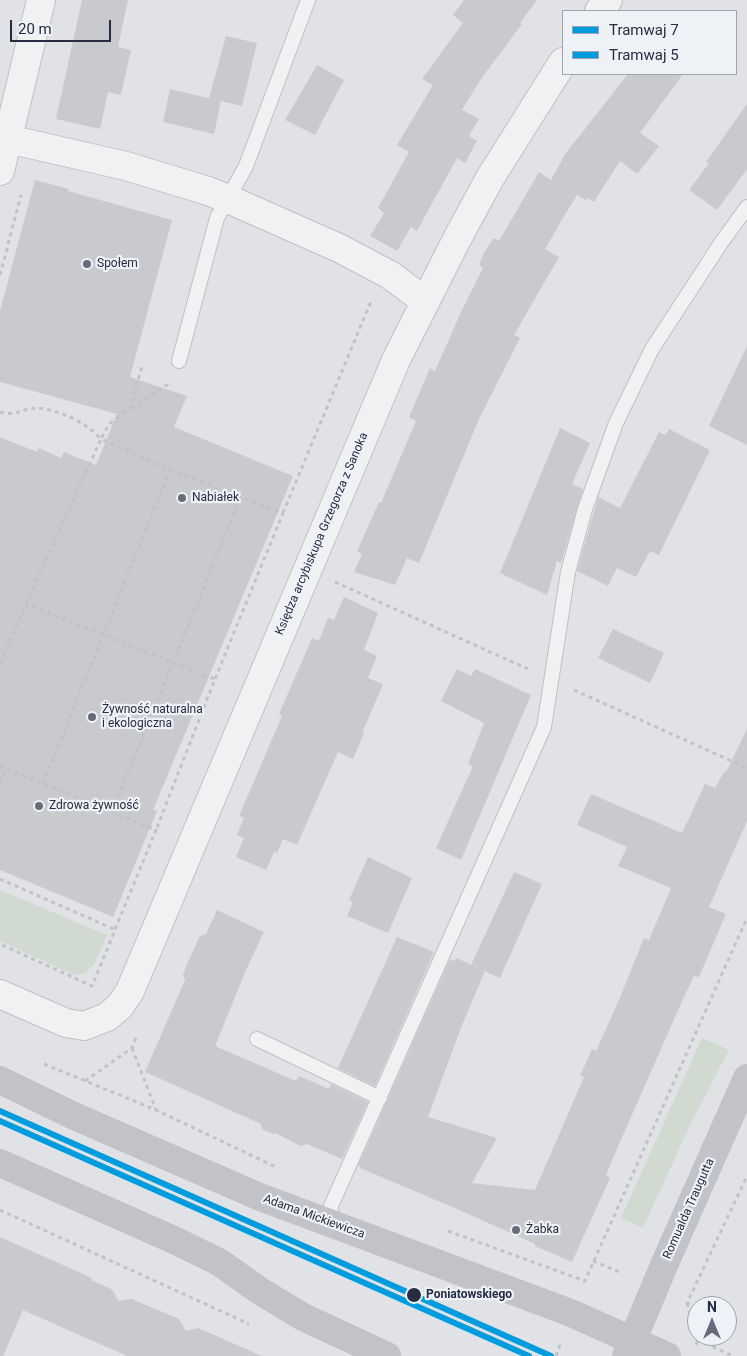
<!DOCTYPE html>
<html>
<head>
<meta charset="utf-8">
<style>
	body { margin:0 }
	#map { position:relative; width:747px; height:1356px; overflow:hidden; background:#e1e2e6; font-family:Roboto,sans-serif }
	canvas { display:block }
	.legend { position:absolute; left:562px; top:10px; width:175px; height:65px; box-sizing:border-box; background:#eef1f6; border:1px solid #9ea3ae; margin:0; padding:6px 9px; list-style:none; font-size:15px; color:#262d41 }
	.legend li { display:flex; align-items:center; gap:10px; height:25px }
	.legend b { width:25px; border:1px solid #9ea3ae }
	.north { position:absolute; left:687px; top:1296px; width:50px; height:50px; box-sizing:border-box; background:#eef1f6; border:1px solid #9ea3ae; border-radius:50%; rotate:0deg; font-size:14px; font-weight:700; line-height:20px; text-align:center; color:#262d41 }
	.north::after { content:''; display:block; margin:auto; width:18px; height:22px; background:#676c7b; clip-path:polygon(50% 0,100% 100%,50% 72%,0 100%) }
	.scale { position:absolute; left:10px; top:20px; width:101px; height:22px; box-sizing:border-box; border:2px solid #262d41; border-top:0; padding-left:6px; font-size:15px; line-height:18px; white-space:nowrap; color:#262d41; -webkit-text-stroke:4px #eef1f6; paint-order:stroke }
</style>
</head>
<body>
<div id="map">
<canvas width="747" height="1356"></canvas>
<ul class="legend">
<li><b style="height:6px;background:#009cdd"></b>Tramwaj 7</li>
<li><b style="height:6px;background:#009cdd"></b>Tramwaj 5</li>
</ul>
<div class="north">N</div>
<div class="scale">20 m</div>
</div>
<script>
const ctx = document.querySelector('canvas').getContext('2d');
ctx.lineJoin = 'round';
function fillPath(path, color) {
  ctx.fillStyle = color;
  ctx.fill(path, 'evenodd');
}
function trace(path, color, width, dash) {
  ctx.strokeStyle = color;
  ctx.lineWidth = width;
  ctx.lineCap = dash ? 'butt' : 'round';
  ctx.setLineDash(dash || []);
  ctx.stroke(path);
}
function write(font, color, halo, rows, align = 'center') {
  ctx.font = font + ' Roboto,sans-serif';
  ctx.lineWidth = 4.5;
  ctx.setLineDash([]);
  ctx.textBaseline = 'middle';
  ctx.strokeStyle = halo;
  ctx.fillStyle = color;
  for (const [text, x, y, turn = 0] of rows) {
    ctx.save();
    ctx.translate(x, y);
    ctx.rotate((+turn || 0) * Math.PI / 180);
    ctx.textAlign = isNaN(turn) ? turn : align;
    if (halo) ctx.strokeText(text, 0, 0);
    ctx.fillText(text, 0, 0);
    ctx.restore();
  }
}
fillPath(new Path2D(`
	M 0,890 L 107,935 L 94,965 L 85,973 L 74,975 L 0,941 Z
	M 702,1038 L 729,1050 L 691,1123 L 643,1228 L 621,1218 Z`), '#d0dad1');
fillPath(new Path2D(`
	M 82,0 L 128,0 L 118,47 L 131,50 L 121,95 L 108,92 L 100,129 L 56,119 Z
	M 464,0 L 537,0 L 520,23 L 522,24 L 481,79 L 462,110 L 479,119 L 469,136 L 477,141 L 465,163 L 457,158 L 417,231 L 411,227 L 397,251 L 370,236 L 384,213 L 378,208 L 409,152 L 397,145 L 433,85 L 422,79 L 463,23 L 453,15 Z
	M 226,36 L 257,43 L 242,106 L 221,101 L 214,134 L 163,122 L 170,89 L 212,99 L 209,98 Z
	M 317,65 L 344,80 L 315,135 L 285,120 Z
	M 628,74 L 683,74 L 640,133 L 659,146 L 637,174 L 620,161 L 594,202 L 587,198 L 585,200 L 577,195 L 560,223 L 545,249 L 559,257 L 514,335 L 520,338 L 479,419 L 419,563 L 407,558 L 395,585 L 354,572 L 362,554 L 357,551 L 379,502 L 381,503 L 416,421 L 409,417 L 430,368 L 435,371 L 462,310 L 483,268 L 479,265 L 485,251 L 494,238 L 499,241 L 539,172 L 551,180 L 566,153 Z
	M 747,104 L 747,169 L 717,210 L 689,190 L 709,163 L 706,162 Z
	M 35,180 L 69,189 L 68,191 L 172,220 L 130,377 L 187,396 L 174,427 L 293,476 L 153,810 L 157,811 L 113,917 L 0,870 L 0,437 L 37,452 L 39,448 L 61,458 L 64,452 L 96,465 L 117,414 L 0,382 L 0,311 Z
	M 747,346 L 747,445 L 709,426 Z
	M 560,428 L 590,443 L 572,484 L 583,489 L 561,563 L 557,561 L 547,595 L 500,573 Z
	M 669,429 L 710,450 L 659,555 L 650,551 L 636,577 L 617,568 L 608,586 L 577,571 L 598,497 L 620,508 L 659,432 L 666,435 Z
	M 344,597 L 378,613 L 364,650 L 377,656 L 368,678 L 383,684 L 362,733 L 364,733 L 353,759 L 338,752 L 297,845 L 283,839 L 277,853 L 274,852 L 266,870 L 236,857 L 244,838 L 237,835 L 244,818 L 239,816 L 282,716 L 279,714 L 312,638 L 319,641 L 328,618 L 334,620 Z
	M 613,629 L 664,653 L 650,683 L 598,658 Z
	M 457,669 L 471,676 L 475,669 L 531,695 L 461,860 L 436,848 L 473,766 L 468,764 L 484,723 L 441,701 Z
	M 747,729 L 747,821 L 709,907 L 726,914 L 699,977 L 694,976 L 683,999 L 616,1151 L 606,1175 L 610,1178 L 572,1262 L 535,1246 L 535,1244 L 457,1209 L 360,1168 L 360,1167 L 358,1166 L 450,959 L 455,961 L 456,958 L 485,971 L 462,1025 L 428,1117 L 497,1138 L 472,1183 L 535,1190 L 584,1077 L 580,1076 L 592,1049 L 596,1051 L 619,1000 L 644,938 L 649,940 L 671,888 L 618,866 L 627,847 L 577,825 L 591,794 L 682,833 L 705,784 L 715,788 L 724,772 L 726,772 Z
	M 368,857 L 412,878 L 388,933 L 347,916 L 353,902 L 349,900 Z
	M 514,872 L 542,884 L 500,978 L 471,965 Z
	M 217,910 L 264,932 L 246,970 L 215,1046 L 296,1081 L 299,1076 L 329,1089 L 331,1084 L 368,1102 L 342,1159 L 307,1144 L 301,1146 L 275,1133 L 273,1134 L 262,1129 L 261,1124 L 145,1072 L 185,980 L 183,975 L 187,964 L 200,936 L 206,934 Z
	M 397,937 L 434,952 L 375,1086 L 338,1068 Z
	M 0,1237 L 92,1278 L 91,1280 L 113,1290 L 118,1301 L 132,1299 L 179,1319 L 186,1331 L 198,1328 L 262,1356 L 127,1356 L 23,1310 L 3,1356 L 0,1356 Z`), '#c9cace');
const lane = new Path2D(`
	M 179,361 L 217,218 L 246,166 L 308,0
	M 257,1039 L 380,1098
	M 330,1223 L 331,1206 L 544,727 L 568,572 L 585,509 L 616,423 L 652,349 L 721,243 L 747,207`);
const street = new Path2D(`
	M 599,11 L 608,0
	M 8,139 L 126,166 L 208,191 L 228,199 L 339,248 L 390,275 L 425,301
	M 0,171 L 41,0
	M 0,994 L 66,1023 L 84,1026 L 107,1017 L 120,1006 L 130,991 L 396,360 L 457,239 L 490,178 L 563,62`);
trace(lane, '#bfc0c4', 16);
trace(street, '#bfc0c4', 30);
trace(new Path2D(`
	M 0,275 L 21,195
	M 131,408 L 170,383
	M 0,412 C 18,417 24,407 38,408 C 60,410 87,423 101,439 L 109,424 L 130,408 L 142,366
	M 170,470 L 283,513 L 215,679
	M 283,513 L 372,299
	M 335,582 L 528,669
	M 26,604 L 101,439 L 170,470 L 43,784
	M 0,664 L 26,604 L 215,679 L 156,830
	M 574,690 L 747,768
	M 0,766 L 156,830 L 92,986 L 0,944
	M 0,783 L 6,769
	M 112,812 L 241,497
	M 0,879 L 116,930
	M 132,1048 L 156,1110
	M 44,1064 L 156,1110 L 278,1168
	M 85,1081 L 132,1048 L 137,1035
	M 0,1210 L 249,1324
	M 448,1231 L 585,1281 L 747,918
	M 593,1261 L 622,1273
	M 687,1303 L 698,1340 L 696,1345
	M 697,1307 L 687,1303 L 747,1176
	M 698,1340 L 733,1356
	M 556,1356 L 561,1342`), '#c2c3c8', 3, [4, 4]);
trace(lane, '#f0f1f3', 14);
trace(street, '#f0f1f3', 28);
trace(new Path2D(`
	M 0,1080 L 74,1116 L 260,1197 L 571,1313 L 667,1356
	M 0,1163 L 174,1240 L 219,1262 L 260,1291 L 303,1317 L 387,1356
	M 626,1356 L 665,1263 L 747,1078`), '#c2c3c9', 28);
trace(new Path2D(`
	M 0,1111 L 551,1356`), '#009cdd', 6);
trace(new Path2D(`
	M 0,1121 L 529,1356`), '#009cdd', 6);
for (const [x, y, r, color] of [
	[87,264,5,"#676c7b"],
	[182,498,5,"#676c7b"],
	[92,717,5,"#676c7b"],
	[39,806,5,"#676c7b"],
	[516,1230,5,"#676c7b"],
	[414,1295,8,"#262d41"]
]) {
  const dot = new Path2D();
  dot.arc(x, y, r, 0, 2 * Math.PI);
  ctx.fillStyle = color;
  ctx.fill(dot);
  trace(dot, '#eef1f6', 2);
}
write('12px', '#262d41', '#eef1f6', [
	["Społem",97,264],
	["Nabiałek",192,498],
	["Żywność naturalna",102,710],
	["i ekologiczna",102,724],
	["Zdrowa żywność",49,806],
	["Żabka",526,1230]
], 'left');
write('12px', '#262d41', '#eef1f6', [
	["Księdza arcybiskupa Grzegorza z Sanoka",322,534,-67],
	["Romualda Traugutta",689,1209,-66],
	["Adama Mickiewicza",314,1217,20]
]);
write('bold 12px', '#262d41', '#eef1f6', [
	["Poniatowskiego",426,1295]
], 'left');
</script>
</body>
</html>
